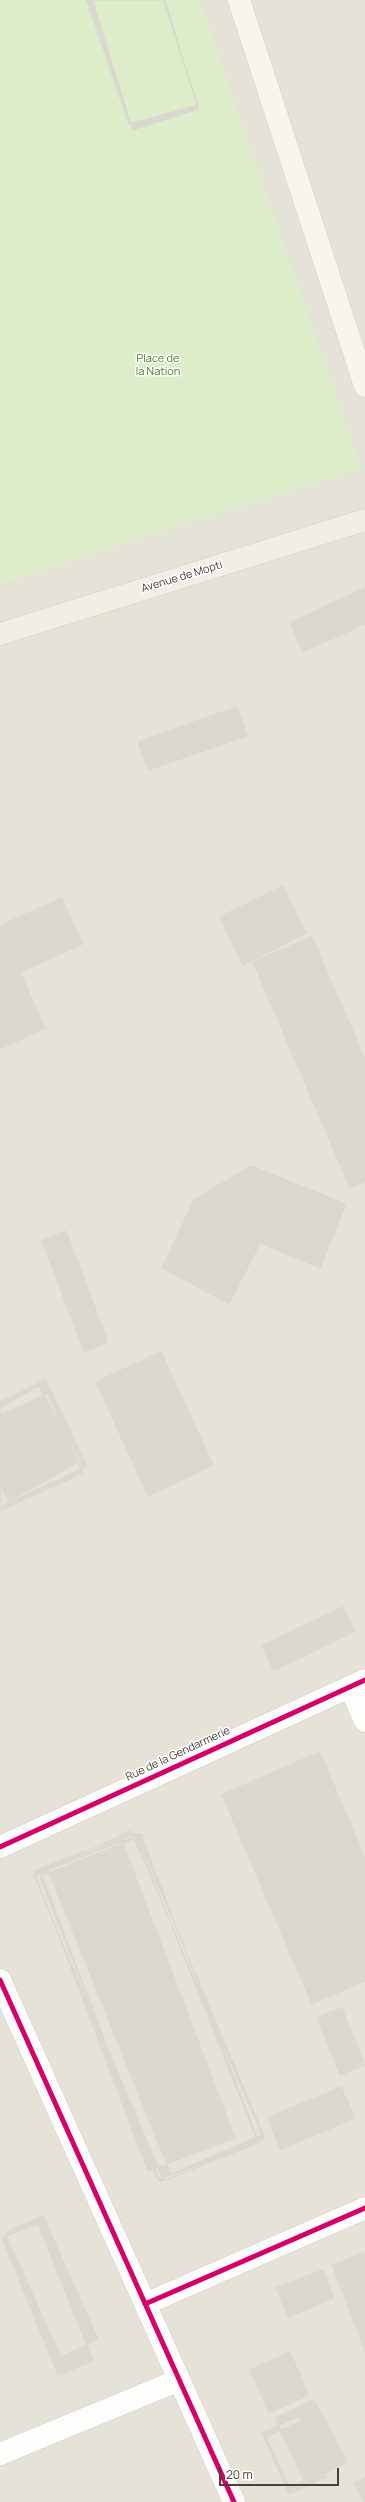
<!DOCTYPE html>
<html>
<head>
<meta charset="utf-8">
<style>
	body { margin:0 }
	#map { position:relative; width:365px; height:2502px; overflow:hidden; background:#f1f0ea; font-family:Manrope,sans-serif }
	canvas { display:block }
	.scale { position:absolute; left:219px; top:2468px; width:120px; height:18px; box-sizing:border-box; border:2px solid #474136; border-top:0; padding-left:5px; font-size:12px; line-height:14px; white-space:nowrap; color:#474136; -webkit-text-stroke:3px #fff; paint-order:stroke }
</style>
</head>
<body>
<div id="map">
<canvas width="365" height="2502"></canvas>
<div class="scale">20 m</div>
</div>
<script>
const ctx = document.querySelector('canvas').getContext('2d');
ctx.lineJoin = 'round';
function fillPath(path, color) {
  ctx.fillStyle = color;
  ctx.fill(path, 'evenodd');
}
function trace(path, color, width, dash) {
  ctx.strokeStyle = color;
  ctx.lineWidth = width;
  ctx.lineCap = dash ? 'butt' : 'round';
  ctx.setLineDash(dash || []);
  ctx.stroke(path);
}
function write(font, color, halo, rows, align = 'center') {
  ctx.font = font + ' Manrope,sans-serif';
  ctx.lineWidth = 3;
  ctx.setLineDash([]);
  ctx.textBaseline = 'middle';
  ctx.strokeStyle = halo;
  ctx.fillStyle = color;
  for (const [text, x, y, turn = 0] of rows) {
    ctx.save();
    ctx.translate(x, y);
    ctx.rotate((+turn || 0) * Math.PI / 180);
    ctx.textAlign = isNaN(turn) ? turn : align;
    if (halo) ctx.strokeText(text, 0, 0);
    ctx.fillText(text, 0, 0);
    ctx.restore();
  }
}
fillPath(new Path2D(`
	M 0,0 L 365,0 L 365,2502 L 0,2502 Z`), '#e5e2d7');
fillPath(new Path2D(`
	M 0,0 L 200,0 L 361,468 L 0,584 Z`), '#ddedca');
const building = new Path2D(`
	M 87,0 L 163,0 L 198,105 L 129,124 Z
	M 93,0 L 165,0 L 198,109 L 133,130 Z
	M 365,588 L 365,624 L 303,652 L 290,623 Z
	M 237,707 L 247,736 L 148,770 L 138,742 Z
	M 283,886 L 306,933 L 243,965 L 220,917 Z
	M 62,898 L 83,944 L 20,972 L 45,1028 L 0,1049 L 0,926 Z
	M 312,937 L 365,1059 L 365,1182 L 350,1188 L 253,962 Z
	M 251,1166 L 346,1204 L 320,1268 L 260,1243 L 229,1304 L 162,1268 L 194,1200 Z
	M 66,1231 L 108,1342 L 84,1352 L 42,1241 Z
	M 161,1352 L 213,1465 L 148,1496 L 96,1382 Z
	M 46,1380 L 87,1466 L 0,1507 L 0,1402 Z
	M 39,1386 L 81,1461 L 9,1501 L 0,1485 L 0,1408 Z
	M 48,1394 L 83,1473 L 0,1511 L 0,1415 Z
	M 343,1607 L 355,1631 L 274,1671 L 262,1646 Z
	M 320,1752 L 365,1858 L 365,1981 L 312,2004 L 222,1795 Z
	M 131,1831 L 262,2135 L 171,2174 L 48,1870 Z
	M 136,1833 L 265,2138 L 164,2181 L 34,1876 Z
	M 141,1834 L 259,2142 L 158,2180 L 41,1873 Z
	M 121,1838 L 235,2138 L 148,2171 L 34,1871 Z
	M 137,1838 L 258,2143 L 160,2182 L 40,1877 Z
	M 342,2008 L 365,2065 L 340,2075 L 317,2018 Z
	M 341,2087 L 355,2118 L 280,2150 L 268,2118 Z
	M 43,2216 L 98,2339 L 61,2357 L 5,2233 Z
	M 38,2224 L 93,2361 L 58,2375 L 2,2238 Z
	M 365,2253 L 365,2351 L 332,2265 Z
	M 323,2270 L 334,2298 L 288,2317 L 276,2288 Z
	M 290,2352 L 309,2395 L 269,2413 L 250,2370 Z
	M 314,2400 L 348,2462 L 305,2483 L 275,2418 Z
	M 300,2416 L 327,2477 L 289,2494 L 262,2433 Z
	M 302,2421 L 325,2472 L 290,2488 L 266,2437 Z
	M 365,2478 L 365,2502 L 363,2502 L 354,2483 Z`);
fillPath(building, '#dbd8d2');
trace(building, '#d9d7d0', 1);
const minor = new Path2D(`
	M 350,1687 L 365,1721
	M 0,1847 L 365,1680
	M 0,1980 L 234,2502
	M 145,2304 L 365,2208
	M 0,2454 L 179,2380`);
const secondary = new Path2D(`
	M 239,0 L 365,386`);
const primary = new Path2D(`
	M 0,634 L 365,520`);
trace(minor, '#cfcdc7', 23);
trace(secondary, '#d1cdc1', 23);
trace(primary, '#d4cdb7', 23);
trace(minor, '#fdfdfc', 22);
trace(secondary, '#f7f5ee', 22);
trace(primary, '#f1eee4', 22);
trace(new Path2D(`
	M 0,1847 L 365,1680
	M 0,1980 L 234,2502
	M 145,2304 L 365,2208`), '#d6006c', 5);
write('11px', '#437b27', '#fff', [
	["Place de",158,359],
	["la Nation",158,372]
]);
write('11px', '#474136', '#fff', [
	["Avenue de Mopti",182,577,-17],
	["Rue de la Gendarmerie",178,1754,-25]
]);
</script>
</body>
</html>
